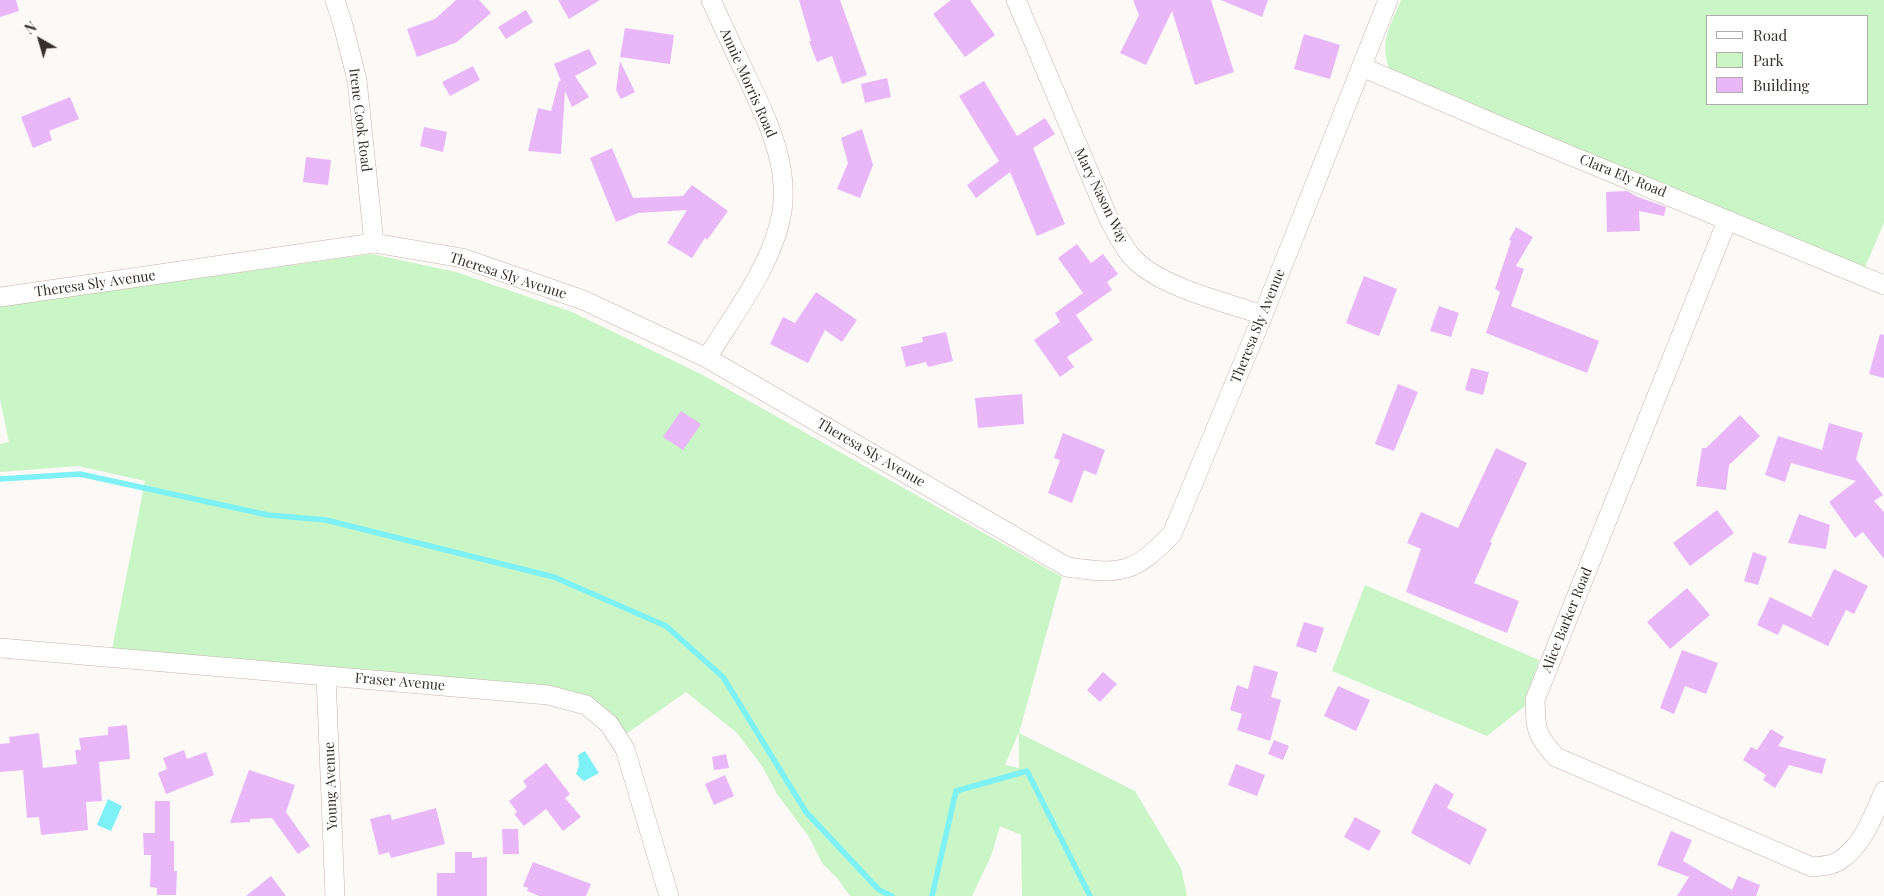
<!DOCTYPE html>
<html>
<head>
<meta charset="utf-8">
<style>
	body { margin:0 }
	#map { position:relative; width:1884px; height:896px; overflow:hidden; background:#fdf9f7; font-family:"Playfair Display",serif }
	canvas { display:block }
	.legend { position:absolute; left:1706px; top:15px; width:162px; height:90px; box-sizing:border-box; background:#fff; border:1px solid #afacab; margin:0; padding:6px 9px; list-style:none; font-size:15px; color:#372f2c }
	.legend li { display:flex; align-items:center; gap:10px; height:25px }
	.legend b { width:25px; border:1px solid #afacab }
	.north { position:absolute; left:15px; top:15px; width:50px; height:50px; -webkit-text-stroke:4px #fff; paint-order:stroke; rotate:322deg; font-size:14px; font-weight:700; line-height:20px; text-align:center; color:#372f2c }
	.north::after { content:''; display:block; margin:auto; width:18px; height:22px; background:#372f2c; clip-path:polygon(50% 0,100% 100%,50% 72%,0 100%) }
</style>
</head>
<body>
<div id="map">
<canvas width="1884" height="896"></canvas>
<ul class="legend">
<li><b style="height:6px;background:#fff"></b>Road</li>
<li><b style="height:14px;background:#c9f5c7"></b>Park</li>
<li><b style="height:14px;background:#e9b6f8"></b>Building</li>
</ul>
<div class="north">N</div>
</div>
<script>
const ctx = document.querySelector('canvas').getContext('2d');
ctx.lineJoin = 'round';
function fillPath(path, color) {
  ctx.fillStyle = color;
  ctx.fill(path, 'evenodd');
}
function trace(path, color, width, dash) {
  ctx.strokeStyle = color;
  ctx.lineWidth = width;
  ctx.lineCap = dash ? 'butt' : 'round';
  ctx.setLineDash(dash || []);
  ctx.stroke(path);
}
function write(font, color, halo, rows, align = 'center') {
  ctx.font = font + ' "Playfair Display",serif';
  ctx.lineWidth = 4;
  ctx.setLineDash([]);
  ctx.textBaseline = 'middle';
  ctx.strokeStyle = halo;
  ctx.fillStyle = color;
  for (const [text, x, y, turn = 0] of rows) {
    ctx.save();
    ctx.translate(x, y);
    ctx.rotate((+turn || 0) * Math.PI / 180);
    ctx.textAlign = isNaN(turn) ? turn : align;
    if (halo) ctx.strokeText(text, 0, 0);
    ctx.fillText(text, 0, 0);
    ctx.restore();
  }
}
fillPath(new Path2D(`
	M 1401,0 L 1884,0 L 1884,223 L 1862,274 L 1391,75 C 1379,40 1388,32 1401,0 ZM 1708,16 L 1868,16 L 1868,104 L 1708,104 Z
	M 372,254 L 456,272 L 572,312 L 701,374 L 1062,577 L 1019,733 L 1135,791 L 1181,868 L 1187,896 L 1022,896 L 1021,835 L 1000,826 L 991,856 L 972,896 L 850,896 L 837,878 L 822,863 L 809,837 L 777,794 L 762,766 L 737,733 L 686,692 L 623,736 L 588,701 L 111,654 L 145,481 L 78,466 L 0,472 L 0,444 L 9,442 L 0,399 L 0,306 ZM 1018,734 L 1019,734 L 1019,768 L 1005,765 Z
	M 1365,585 L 1539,660 L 1525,706 L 1487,736 L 1332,671 Z`), '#c9f5c7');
fillPath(new Path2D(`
	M 585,751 L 599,773 L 584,781 L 576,774 L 579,766 L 578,755 Z
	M 108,799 L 122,806 L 111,831 L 97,825 Z`), '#7ef1f6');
trace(new Path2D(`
	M 0,479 L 80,474 L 268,515 L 326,520 L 554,577 L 666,626 L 723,677 L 806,812 L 879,890 L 892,896
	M 932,896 L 956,791 L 1027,771 L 1090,896`), '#7ef1f6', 5.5);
fillPath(new Path2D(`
	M 0,0 L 16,0 L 19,11 L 0,17 Z
	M 456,0 L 479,0 L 491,13 L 457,42 L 417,57 L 407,29 L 435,19 Z
	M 558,0 L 600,0 L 569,19 Z
	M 799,0 L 840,0 L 867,75 L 842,84 L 832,56 L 817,62 L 809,41 L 811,41 Z
	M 951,0 L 970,0 L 995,35 L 965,57 L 933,14 Z
	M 1133,0 L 1211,0 L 1234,72 L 1195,85 L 1172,11 L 1146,65 L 1120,53 L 1139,15 Z
	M 1221,0 L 1268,0 L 1262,17 Z
	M 526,10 L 533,22 L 506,39 L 498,27 Z
	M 625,28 L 674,35 L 670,64 L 620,57 Z
	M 1304,34 L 1340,45 L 1330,79 L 1294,69 Z
	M 589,49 L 597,64 L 575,76 L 589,97 L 572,107 L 565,91 L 561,154 L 528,151 L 538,108 L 551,111 L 559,81 L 561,81 L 554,64 Z
	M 620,61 L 635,92 L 621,99 L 616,90 Z
	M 473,66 L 480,80 L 450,96 L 442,82 Z
	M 887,78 L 891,97 L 865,103 L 861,84 Z
	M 984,81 L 1017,136 L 1045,118 L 1055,134 L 1033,148 L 1065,224 L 1037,236 L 1010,172 L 976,198 L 967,185 L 999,161 L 959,96 Z
	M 70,97 L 79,119 L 49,131 L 52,140 L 33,148 L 21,117 Z
	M 424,127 L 447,132 L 443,152 L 420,146 Z
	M 862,129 L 873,165 L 860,198 L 837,189 L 848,163 L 841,138 Z
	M 612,148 L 633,198 L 683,196 L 692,185 L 728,211 L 707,240 L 705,238 L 692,258 L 667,243 L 687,210 L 638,213 L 616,222 L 590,158 Z
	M 306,157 L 331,160 L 328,185 L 303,182 Z
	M 1627,191 L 1638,197 L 1666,207 L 1664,216 L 1639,211 L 1640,231 L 1607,232 L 1606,192 Z
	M 1516,227 L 1533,237 L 1516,266 L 1524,269 L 1511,306 L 1599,341 L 1587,373 L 1486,333 L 1500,292 L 1495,289 L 1511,241 L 1509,240 Z
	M 1077,244 L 1091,263 L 1103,254 L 1118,274 L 1107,282 L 1112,290 L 1076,315 L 1093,340 L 1067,357 L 1074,367 L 1060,377 L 1034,340 L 1060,322 L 1055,313 L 1083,293 L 1058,258 Z
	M 1364,276 L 1397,289 L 1379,336 L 1346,323 Z
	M 816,292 L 857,320 L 842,342 L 825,330 L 808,363 L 770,344 L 783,317 L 795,323 Z
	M 1439,306 L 1459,313 L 1451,337 L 1430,331 Z
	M 946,332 L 953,361 L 928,367 L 926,362 L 906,367 L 901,347 L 923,342 L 922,337 Z
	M 1880,334 L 1884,335 L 1884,378 L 1869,374 Z
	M 1471,368 L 1489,372 L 1483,395 L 1465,390 Z
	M 1398,384 L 1418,392 L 1394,451 L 1375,444 Z
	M 1022,394 L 1024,424 L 978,428 L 975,398 Z
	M 681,411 L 701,424 L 683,450 L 663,437 Z
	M 1740,415 L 1760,436 L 1729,465 L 1726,490 L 1696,486 L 1702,448 L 1706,448 Z
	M 1829,423 L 1863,433 L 1856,459 L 1883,495 L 1874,501 L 1884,512 L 1884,559 L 1863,532 L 1855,538 L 1829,502 L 1856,481 L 1791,463 L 1785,482 L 1765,475 L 1778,436 L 1822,450 Z
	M 1063,433 L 1105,450 L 1096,475 L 1084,470 L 1072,503 L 1048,493 L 1060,460 L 1054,458 Z
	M 1496,448 L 1527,463 L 1490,542 L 1492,543 L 1474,583 L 1519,601 L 1507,633 L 1406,592 L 1421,549 L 1407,543 L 1421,512 L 1458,528 Z
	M 1717,510 L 1734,533 L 1690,566 L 1673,543 Z
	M 1799,514 L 1830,525 L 1826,549 L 1788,543 Z
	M 1753,552 L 1767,557 L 1758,585 L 1744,581 Z
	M 1834,569 L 1868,586 L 1854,614 L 1846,610 L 1828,646 L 1783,624 L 1778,635 L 1757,625 L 1770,597 L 1811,617 Z
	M 1687,588 L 1710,615 L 1670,649 L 1647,622 Z
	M 1304,622 L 1324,628 L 1316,653 L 1296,646 Z
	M 1682,650 L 1718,663 L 1706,694 L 1685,686 L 1674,714 L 1660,708 Z
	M 1254,665 L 1278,672 L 1271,697 L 1281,700 L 1270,741 L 1237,730 L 1242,714 L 1230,710 L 1237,685 L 1248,689 Z
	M 1103,672 L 1117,684 L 1100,702 L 1087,690 Z
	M 1338,686 L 1370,700 L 1356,731 L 1324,716 Z
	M 127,725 L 130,759 L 99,762 L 102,801 L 86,802 L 88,830 L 41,835 L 39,817 L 27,818 L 23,770 L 0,772 L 0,744 L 10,743 L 9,737 L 39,733 L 43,768 L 77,764 L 75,750 L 81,750 L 79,738 L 108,735 L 108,727 Z
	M 1771,729 L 1784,737 L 1778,746 L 1826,759 L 1822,774 L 1789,765 L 1775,788 L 1763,780 L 1766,775 L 1743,760 L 1751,747 L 1757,750 Z
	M 1274,740 L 1289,746 L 1283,760 L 1268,754 Z
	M 184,750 L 187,759 L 206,752 L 214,775 L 166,794 L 158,773 L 167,769 L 163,758 Z
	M 726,754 L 729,768 L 714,770 L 712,757 Z
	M 546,763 L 570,794 L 565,798 L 581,817 L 563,831 L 546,809 L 524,826 L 514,814 L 517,812 L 509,801 L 527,787 L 523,781 Z
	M 1236,764 L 1265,775 L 1257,796 L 1228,785 Z
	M 249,770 L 295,785 L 286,812 L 310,846 L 298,854 L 272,818 L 250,819 L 250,822 L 230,823 Z
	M 725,775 L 734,796 L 714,805 L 705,784 Z
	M 1435,783 L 1454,794 L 1447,808 L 1487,829 L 1470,865 L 1411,833 Z
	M 155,801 L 170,801 L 170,841 L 174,841 L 174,871 L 177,871 L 176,895 L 157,895 L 157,888 L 150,887 L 151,855 L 144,855 L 143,833 L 155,833 Z
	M 436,808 L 445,844 L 391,858 L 389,852 L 379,855 L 370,819 L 390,814 L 392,820 Z
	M 1355,817 L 1381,831 L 1369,851 L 1344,837 Z
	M 502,829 L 518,829 L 519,854 L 503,854 Z
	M 1671,831 L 1692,840 L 1683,861 L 1732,890 L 1738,876 L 1760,885 L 1756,896 L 1677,896 L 1689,877 L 1657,865 Z
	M 455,852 L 472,852 L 472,858 L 487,857 L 487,896 L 437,896 L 437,873 L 455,873 Z
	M 533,862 L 591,884 L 586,896 L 539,896 L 527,891 L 528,888 L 523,886 Z
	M 271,876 L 286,896 L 246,896 Z`), '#e9b6f8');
const minor = new Path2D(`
	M 335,0 L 343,25 L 357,80 L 374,243
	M 1016,0 L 1108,217 C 1115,231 1122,245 1132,257 C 1159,287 1225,302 1263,315
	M 1362,67 L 1516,133 L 1884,285
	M 1727,221 L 1535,700 C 1536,730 1535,734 1556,757 L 1812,867 C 1821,866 1831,866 1839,861 C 1862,847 1874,815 1884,791
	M 0,297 L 374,243 L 462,258 L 583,300 L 707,358 L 1067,567 C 1121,575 1133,574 1172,534 L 1263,315 L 1388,0
	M 707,358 C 732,317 767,272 779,225 C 794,172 767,119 745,73 C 733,48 722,24 711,0
	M 0,648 L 548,695 L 586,705 L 609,724 L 625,749 L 669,896
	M 326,676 L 335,896`);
trace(minor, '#c6b3ac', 20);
trace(minor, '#fff', 19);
write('14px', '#372f2c', '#fff', [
	["Annie Morris Road",748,83,66],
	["Irene Cook Road",360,120,83],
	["Clara Ely Road",1623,176,22],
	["Mary Nason Way",1101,196,64],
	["Theresa Sly Avenue",508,276,18],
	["Theresa Sly Avenue",95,284,-8],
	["Theresa Sly Avenue",1258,326,-68],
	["Theresa Sly Avenue",871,453,30],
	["Alice Barker Road",1567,620,-68],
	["Fraser Avenue",400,682,5],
	["Young Avenue",331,786,-92]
]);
</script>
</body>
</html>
